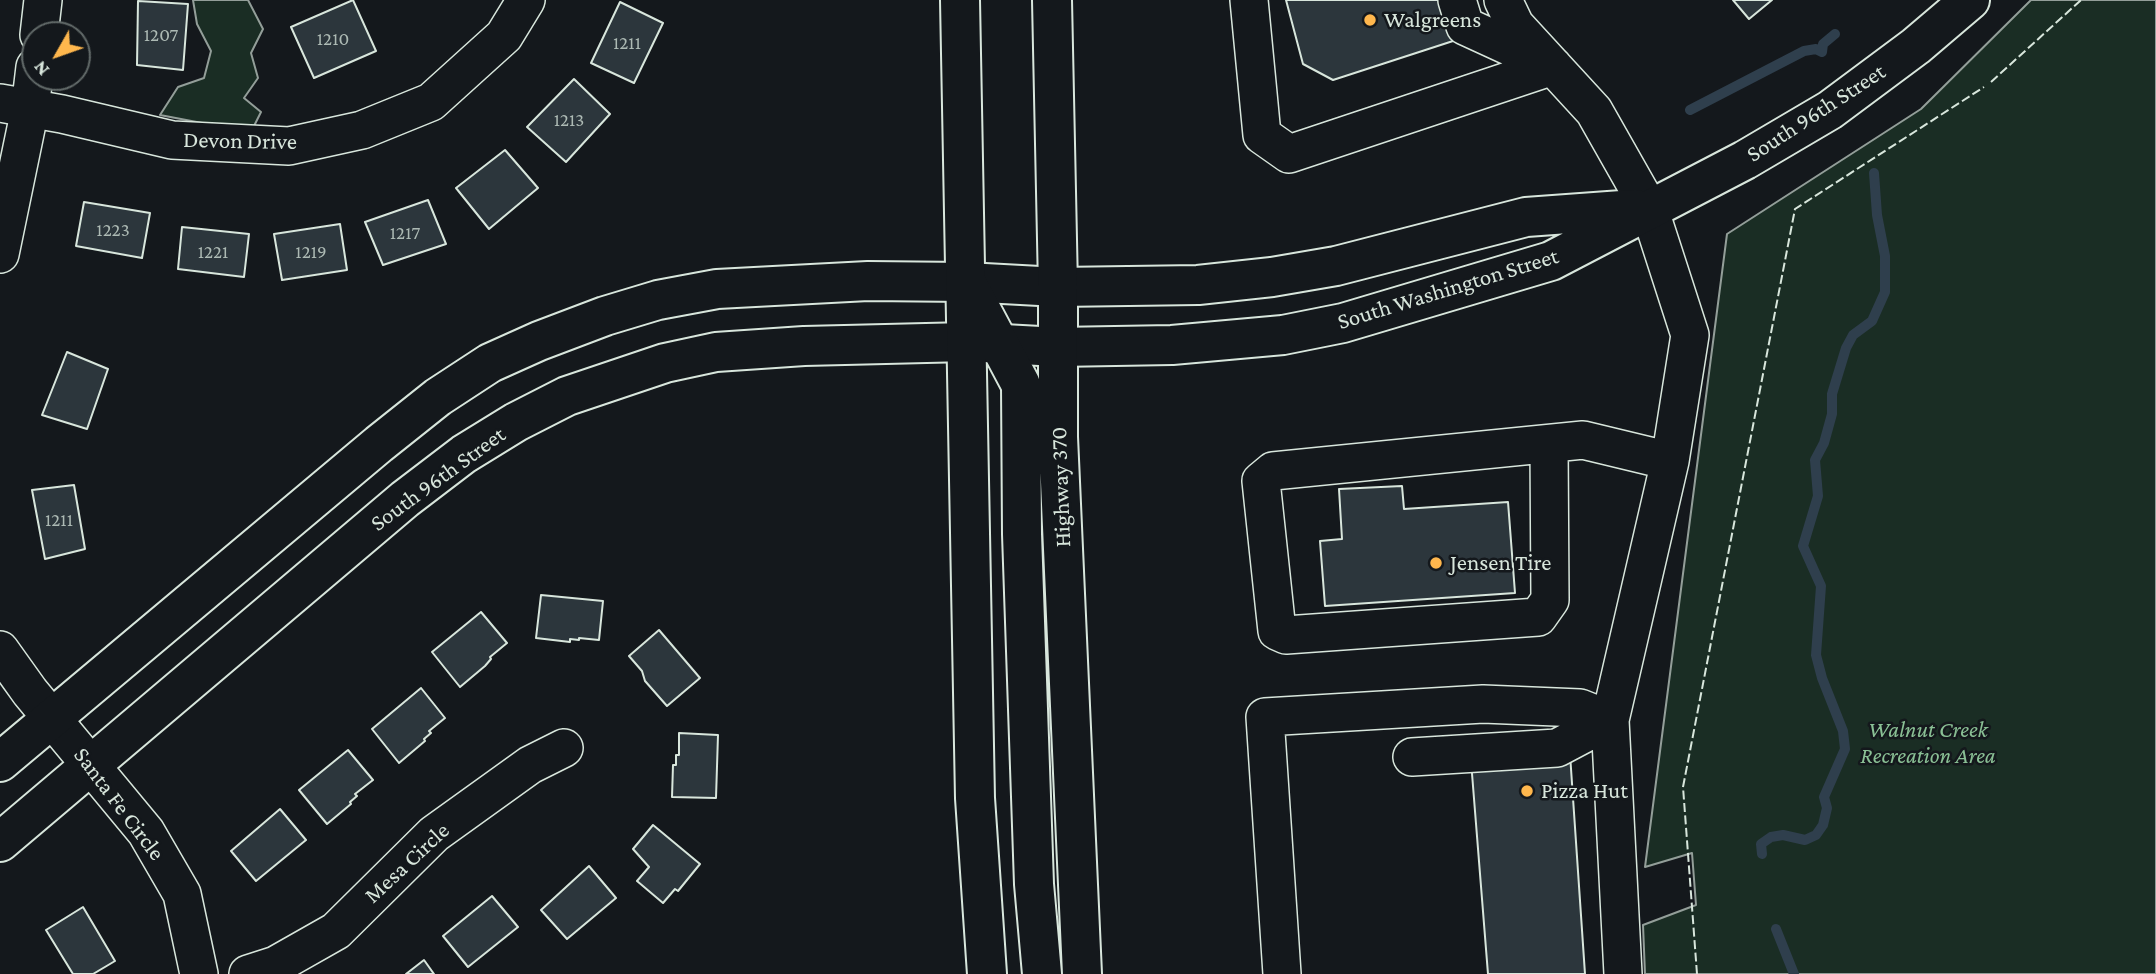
<!DOCTYPE html>
<html>
<head>
<meta charset="utf-8">
<style>
	body { margin:0 }
	#map { position:relative; width:2156px; height:974px; overflow:hidden; background:#14181c; font-family:"Crimson Pro",serif }
	canvas { display:block }
	.north { position:absolute; left:21px; top:21px; width:70px; height:70px; box-sizing:border-box; background:#14181c; border:2px solid #626a69; border-radius:50%; rotate:230deg; font-size:19px; font-weight:700; line-height:28px; text-align:center; color:#d8e6dc }
	.north::after { content:''; display:block; margin:auto; width:24px; height:32px; background:#ffb74d; clip-path:polygon(50% 0,100% 100%,50% 72%,0 100%) }
</style>
</head>
<body>
<div id="map">
<canvas width="2156" height="974"></canvas>
<div class="north">N</div>
</div>
<script>
const ctx = document.querySelector('canvas').getContext('2d');
ctx.lineJoin = 'round';
function fillPath(path, color) {
  ctx.fillStyle = color;
  ctx.fill(path, 'evenodd');
}
function trace(path, color, width, dash) {
  ctx.strokeStyle = color;
  ctx.lineWidth = width;
  ctx.lineCap = dash ? 'butt' : 'round';
  ctx.setLineDash(dash || []);
  ctx.stroke(path);
}
function write(font, color, halo, rows, align = 'center') {
  ctx.font = font + ' "Crimson Pro",serif';
  ctx.lineWidth = 5;
  ctx.setLineDash([]);
  ctx.textBaseline = 'middle';
  ctx.strokeStyle = halo;
  ctx.fillStyle = color;
  for (const [text, x, y, turn = 0] of rows) {
    ctx.save();
    ctx.translate(x, y);
    ctx.rotate((+turn || 0) * Math.PI / 180);
    ctx.textAlign = isNaN(turn) ? turn : align;
    if (halo) ctx.strokeText(text, 0, 0);
    ctx.fillText(text, 0, 0);
    ctx.restore();
  }
}
const green = new Path2D(`
	M 193,0 L 248,0 L 263,29 L 251,53 L 258,78 L 244,98 L 261,112 L 253,128 L 202,123 L 160,115 L 178,87 L 204,78 L 211,51 L 197,24 Z
	M 2031,0 L 2156,0 L 2156,974 L 1645,974 L 1643,925 L 1696,905 L 1692,853 L 1645,867 L 1727,234 L 1921,109 Z`);
fillPath(green, '#1a2d24');
trace(green, '#939e99', 2);
trace(new Path2D(`
	M 1690,110 L 1804,51 L 1816,49 L 1822,52 L 1823,44 L 1835,34
	M 1762,854 L 1761,844 L 1771,837 L 1783,835 L 1805,840 L 1816,835 L 1823,825 L 1827,808 L 1824,797 L 1845,749 L 1843,731 L 1822,678 L 1816,655 L 1821,586 L 1803,546 L 1818,496 L 1815,460 L 1824,443 L 1832,414 L 1832,394 L 1846,348 L 1853,335 L 1872,321 L 1885,292 L 1885,256 L 1877,215 L 1874,173
	M 1776,929 L 1794,974`), '#2f3f4d', 10);
const building = new Path2D(`
	M 353,0 L 376,51 L 314,78 L 291,27 Z
	M 1286,0 L 1442,0 L 1453,41 L 1333,80 L 1303,64 Z
	M 1733,0 L 1772,0 L 1749,19 Z
	M 138,1 L 188,4 L 183,70 L 137,65 Z
	M 620,2 L 663,23 L 634,83 L 591,63 Z
	M 574,79 L 610,114 L 566,162 L 527,127 Z
	M 505,150 L 538,188 L 489,229 L 456,188 Z
	M 428,200 L 446,244 L 383,265 L 365,222 Z
	M 84,202 L 150,213 L 142,258 L 76,246 Z
	M 340,224 L 347,270 L 282,280 L 274,234 Z
	M 182,227 L 249,234 L 244,277 L 178,269 Z
	M 67,352 L 108,369 L 87,429 L 42,415 Z
	M 74,485 L 85,549 L 45,559 L 32,490 Z
	M 1402,486 L 1404,509 L 1508,502 L 1515,593 L 1325,606 L 1320,541 L 1342,539 L 1339,489 Z
	M 541,595 L 603,601 L 599,640 L 579,638 L 579,640 L 570,639 L 570,642 L 536,638 Z
	M 481,612 L 507,643 L 490,657 L 491,659 L 485,666 L 460,687 L 432,652 Z
	M 659,630 L 700,678 L 667,706 L 645,681 L 642,671 L 629,656 Z
	M 421,688 L 445,718 L 429,731 L 431,733 L 424,739 L 425,741 L 399,763 L 372,729 Z
	M 679,733 L 718,735 L 716,798 L 672,797 L 673,765 L 676,765 L 676,755 L 679,755 Z
	M 348,750 L 373,780 L 355,794 L 357,796 L 350,802 L 351,804 L 327,824 L 299,790 Z
	M 1570,754 L 1585,974 L 1488,974 L 1471,761 Z
	M 280,809 L 306,840 L 256,881 L 231,851 Z
	M 653,825 L 700,864 L 678,891 L 675,889 L 663,903 L 637,881 L 649,867 L 633,849 Z
	M 589,866 L 616,898 L 567,939 L 541,910 Z
	M 492,896 L 518,927 L 468,967 L 443,936 Z
	M 83,907 L 115,961 L 93,974 L 73,974 L 46,930 Z
	M 424,960 L 434,974 L 406,974 Z`);
fillPath(building, '#2c363c');
trace(building, '#d8e6dc', 2);
const minor = new Path2D(`
	M 1249,0 L 1262,135 L 1289,154 L 1553,66
	M 1457,0 L 1465,26 L 1539,60
	M 1503,0 L 1515,25 L 1594,111 L 1649,208 L 1690,335 L 1670,461 L 1610,720 L 1623,974
	M 39,35 L 43,0
	M 0,103 L 62,114 L 172,140 L 289,146 L 362,130 L 431,102 L 504,36 L 526,0
	M 0,254 L 30,109 L 35,67
	M 1549,444 L 1550,600 L 1538,617 L 1286,635 L 1277,631 L 1261,481 L 1273,471 L 1583,440 L 1670,461
	M 0,650 L 30,692 L 146,832 L 182,894 L 199,974
	M 1412,757 L 1557,748 L 1610,720
	M 248,974 L 276,965 L 336,931 L 434,834 L 530,765 L 564,748
	M 1282,974 L 1265,717 L 1483,704 L 1580,708 L 1610,720`);
const major = new Path2D(`
	M 0,762 L 379,444 L 438,397 L 490,363 L 539,341 L 605,316 L 658,300 L 717,289 L 868,281 L 966,282 L 1058,287 L 1198,285 L 1272,277 L 1336,266 L 1526,217 L 1636,209
	M 0,842 L 405,499 L 464,454 L 516,422 L 567,396 L 665,363 L 716,352 L 804,346 L 967,342 L 1058,347 L 1172,345 L 1283,335 L 1343,323 L 1551,261 L 1745,160 L 1830,110 L 1916,46 L 1970,0`);
const highway = new Path2D(`
	M 960,0 L 975,798 L 987,974
	M 1052,0 L 1058,287 L 1058,437 L 1082,974
	M 969,287 L 1021,385 L 1022,534 L 1034,884 L 1042,974`);
trace(minor, '#d8e6dc', 40);
trace(major, '#d8e6dc', 42);
trace(highway, '#d8e6dc', 42);
trace(minor, '#14181c', 37);
trace(major, '#14181c', 38);
trace(highway, '#14181c', 38);
trace(new Path2D(`
	M 1991,82 L 2081,0
	M 1697,974 L 1683,787 L 1795,209 L 1984,87`), '#d8e6dc', 2, [9, 3.5]);
for (const [x, y, r, color] of [
	[1370,20,7,"#ffb74d"],
	[1436,563,7,"#ffb74d"],
	[1527,791,7,"#ffb74d"]
]) {
  const dot = new Path2D();
  dot.arc(x, y, r, 0, 2 * Math.PI);
  ctx.fillStyle = color;
  ctx.fill(dot);
  trace(dot, '#14181c', 2.5);
}
write('19px', '#adbab4', null, [
	["1207",161,35],
	["1210",333,39],
	["1211",627,43],
	["1213",569,120],
	["1223",113,230],
	["1217",405,233],
	["1221",213,252],
	["1219",311,252],
	["1211",59,520]
]);
write('23px', '#d8e6dc', '#14181c', [
	["Walgreens",1384,20],
	["Jensen Tire",1450,563],
	["Pizza Hut",1541,791]
], 'left');
write('23px', '#d8e6dc', '#14181c', [
	["South 96th Street",1816,113,-33],
	["Devon Drive",240,141,1],
	["South Washington Street",1448,289,-17],
	["South 96th Street",438,479,-36],
	["Highway 370",1061,487,-92],
	["Santa Fe Circle",119,804,53],
	["Mesa Circle",407,863,-43]
]);
write('italic 23px', '#8ac095', '#14181c', [
	["Walnut Creek",1928,730],
	["Recreation Area",1928,756]
]);
</script>
</body>
</html>
